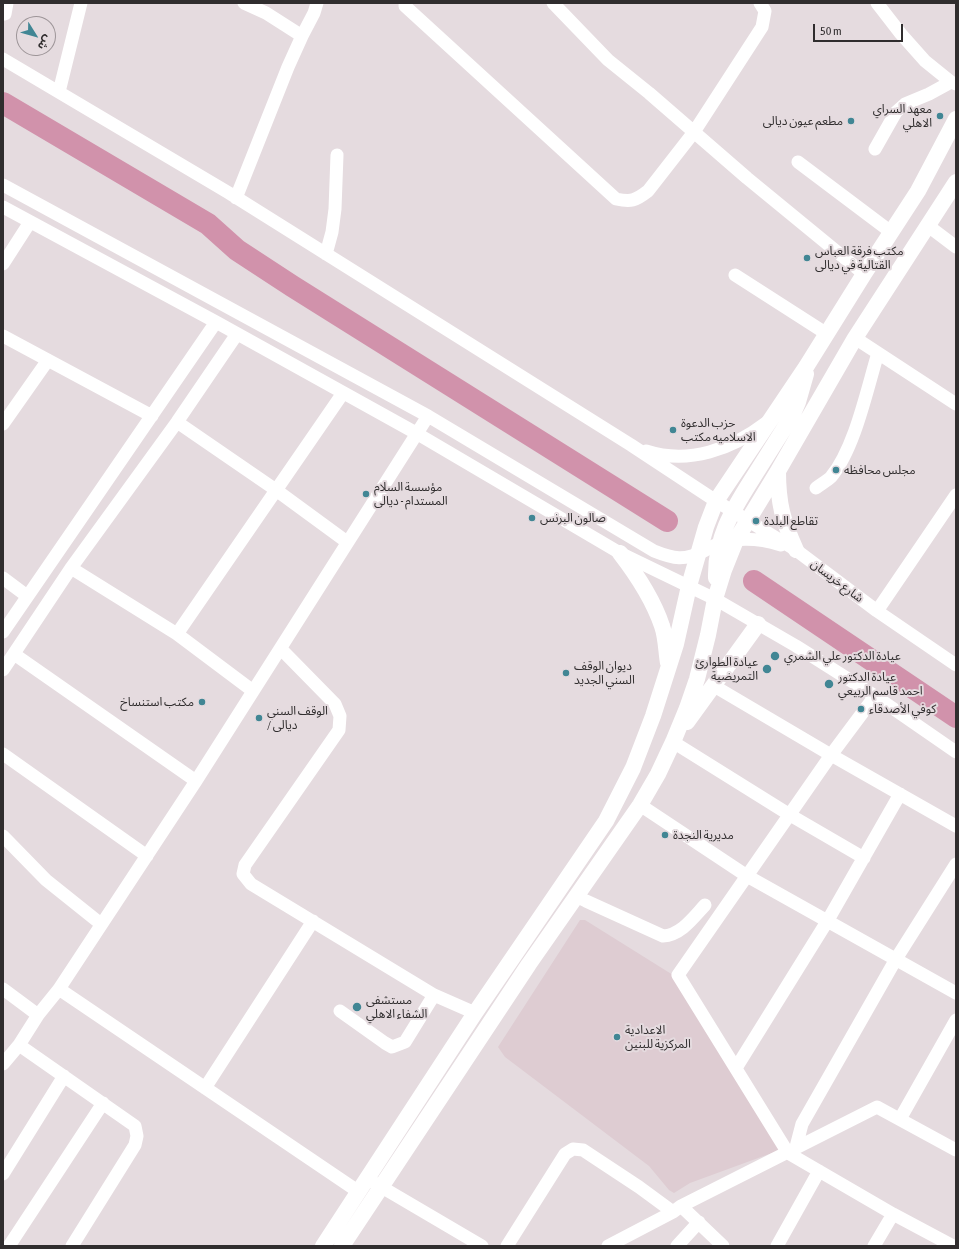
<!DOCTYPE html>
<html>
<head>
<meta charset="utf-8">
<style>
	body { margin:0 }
	#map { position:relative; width:959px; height:1249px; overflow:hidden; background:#e5dbdf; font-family:"Asap Condensed","Noto Sans Arabic",sans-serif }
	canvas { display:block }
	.frame { position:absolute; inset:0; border:4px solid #302d2e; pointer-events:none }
	.north { position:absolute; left:16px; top:16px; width:40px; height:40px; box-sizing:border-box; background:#e5dbdf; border:1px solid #9d9598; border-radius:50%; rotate:127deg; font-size:11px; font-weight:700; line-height:16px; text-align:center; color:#302d2e }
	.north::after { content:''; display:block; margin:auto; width:14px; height:18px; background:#418694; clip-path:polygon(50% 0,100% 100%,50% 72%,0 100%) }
	.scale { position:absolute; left:813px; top:24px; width:90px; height:18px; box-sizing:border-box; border:2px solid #302d2e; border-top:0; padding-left:5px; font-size:12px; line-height:14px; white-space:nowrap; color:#302d2e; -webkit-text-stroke:3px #e5dbdf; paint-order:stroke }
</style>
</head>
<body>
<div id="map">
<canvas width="959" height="1249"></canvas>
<div class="frame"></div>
<div class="north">ش</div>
<div class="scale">50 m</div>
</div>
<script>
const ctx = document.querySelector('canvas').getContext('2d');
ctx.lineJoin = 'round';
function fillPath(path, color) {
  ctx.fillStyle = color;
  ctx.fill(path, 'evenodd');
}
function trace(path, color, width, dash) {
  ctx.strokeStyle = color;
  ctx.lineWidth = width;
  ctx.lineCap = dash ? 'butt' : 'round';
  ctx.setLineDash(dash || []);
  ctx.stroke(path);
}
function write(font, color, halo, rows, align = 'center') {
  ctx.font = font + ' "Asap Condensed","Noto Sans Arabic",sans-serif';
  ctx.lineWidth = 4;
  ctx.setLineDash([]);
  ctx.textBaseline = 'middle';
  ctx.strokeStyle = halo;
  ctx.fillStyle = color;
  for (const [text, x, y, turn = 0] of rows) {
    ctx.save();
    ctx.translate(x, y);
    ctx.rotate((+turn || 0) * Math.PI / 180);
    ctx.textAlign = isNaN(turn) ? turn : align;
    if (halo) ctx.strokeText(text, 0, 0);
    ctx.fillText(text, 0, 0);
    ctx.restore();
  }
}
fillPath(new Path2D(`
	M 580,920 L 585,920 L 673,975 L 780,1150 L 690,1183 L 674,1193 L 669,1190 L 649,1166 L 505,1057 L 498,1047 Z`), '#deccd2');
trace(new Path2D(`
	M 3,103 L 208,224 L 237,250 L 292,286 L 667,521
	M 754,581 L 956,717`), '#d192ab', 22);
trace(new Path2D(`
	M 553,3 L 608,60 L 649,93 L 747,178 L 864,274
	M 877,3 L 901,34 L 925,61 L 951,82 L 956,84
	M 405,6 L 616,199 C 631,202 635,201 648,191 L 694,132 L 762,27 L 765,11 L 760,3
	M 5,14 L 7,3
	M 302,36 L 314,13 L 317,3
	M 3,59 L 229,193 L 631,445 L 716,501 L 796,550 L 877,611 L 956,665
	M 59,92 L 81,3
	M 875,149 L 896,112 L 905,104 L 929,94 L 951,82
	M 798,162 L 891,232
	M 3,185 L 428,416 L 654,551 C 674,559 684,561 704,551 C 709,548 715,545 720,543 C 740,537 762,539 781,545
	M 236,198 L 288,67 L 302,36 L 266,13 L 244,3
	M 3,207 L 216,322 L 416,433 L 620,553 L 715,599 L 796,646 L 875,696 L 956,752
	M 927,225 L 956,247
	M 326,254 L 332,232 L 335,209 L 337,155
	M 3,264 L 30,222
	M 735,275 L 827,334
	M 3,336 L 152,416
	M 855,338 L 956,404
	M 177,422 L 276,490 L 347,542
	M 3,424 L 48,360
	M 646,451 C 689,465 732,449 766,423
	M 816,488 C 821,484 827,481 831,477 C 855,448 867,389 878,353
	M 71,568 L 177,634 L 253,691
	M 3,578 L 27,596
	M 877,611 L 956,495
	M 3,632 L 216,322
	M 177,634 L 343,393
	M 281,649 L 335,704 L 340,716 L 339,730 L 245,865 L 243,874 L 251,884 L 434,995 L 475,1013
	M 14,654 L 196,781
	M 3,670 L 71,568 L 177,422 L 237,334
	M 714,686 L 831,755 L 956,826
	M 875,696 L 831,755 L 678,975 L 788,1153 L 893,1214 L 953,1246
	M 673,742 L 790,815 L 864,858
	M 3,754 L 147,856
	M 640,805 L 747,876 L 956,993
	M 3,836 L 46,880 L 101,924
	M 576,896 L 586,901 L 663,936 C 681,935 693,918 705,905
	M 3,989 L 38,1015
	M 59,989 L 359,1192
	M 340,1011 L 385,1043 L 392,1047 L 405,1042 L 434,995
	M 19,1045 L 135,1126 L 137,1136 L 135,1145 L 72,1246
	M 3,1064 L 19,1045 L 38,1015 L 59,989 L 196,781 L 428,416
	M 736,1068 L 828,920 L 900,794
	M 205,1088 L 313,921
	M 900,1119 L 956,1020
	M 796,1147 L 802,1124 L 896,959 L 956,864
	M 3,1174 L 64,1076
	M 373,1182 L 482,1246
	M 681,1206 L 723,1246
	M 9,1246 L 103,1103
	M 507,1246 L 565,1154 L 573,1149 L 583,1150 L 639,1187 L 673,1212
	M 608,1246 L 673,1212 L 681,1206 L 877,1107 L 956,1150
	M 677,1246 L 699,1222
	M 777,1246 L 819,1171
	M 874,1246 L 893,1214`), '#fff', 13);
trace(new Path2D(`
	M 778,471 C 778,504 783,521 796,550
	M 620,553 C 637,575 653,599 662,626 C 666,637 666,651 668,663
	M 716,578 C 715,535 734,508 756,473 C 768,454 780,435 792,416 L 798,402 L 806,374
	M 687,722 L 758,624
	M 323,1246 L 475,1013 L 606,821 L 633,768 L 653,716 L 676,644 L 689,586 L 706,527 L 716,501 L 806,367 L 864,274 L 918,191 L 956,119
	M 342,1246 L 529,964 L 640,805 L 658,774 L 673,742 L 687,708 L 697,679 L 708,635 L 715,599 L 724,570 L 736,540 L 778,471 L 855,338 L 956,182`), '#fff', 16);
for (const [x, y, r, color] of [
	[940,116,4,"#418694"],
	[851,121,4,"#418694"],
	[807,258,4,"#418694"],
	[673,430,4,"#418694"],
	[836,470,4,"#418694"],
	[366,494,4,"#418694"],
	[532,518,4,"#418694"],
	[756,521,4,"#418694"],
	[775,656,5,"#418694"],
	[767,669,5,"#418694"],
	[566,673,4,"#418694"],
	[829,684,5,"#418694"],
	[202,702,4,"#418694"],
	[861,709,4,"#418694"],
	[259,718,4,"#418694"],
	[665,835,4,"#418694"],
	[357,1007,5,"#418694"],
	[617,1037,4,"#418694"]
]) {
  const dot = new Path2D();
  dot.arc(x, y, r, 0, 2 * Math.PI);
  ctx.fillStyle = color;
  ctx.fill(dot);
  trace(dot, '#e5dbdf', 1.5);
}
write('12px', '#302d2e', '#e5dbdf', [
	["معهد السراي",932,109,"right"],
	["الاهلي",932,123,"right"],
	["مطعم عيون ديالى",843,121,"right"],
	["مكتب فرقة العباس",815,251],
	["القتالية في ديالى",815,265],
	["حزب الدعوة",681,423],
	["الاسلاميه مكتب",681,437],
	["مجلس محافظه",844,470],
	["مؤسسة السلام",374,487],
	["المستدام - ديالى",374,501],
	["صالون البرنس",540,518],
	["تقاطع البلدة",764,521],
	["عيادة الدكتور علي الشمري",784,656],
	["عيادة الطوارئ",758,662,"right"],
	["التمريضية",758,676,"right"],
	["ديوان الوقف",574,666],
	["السني الجديد",574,680],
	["عيادة الدكتور",838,677],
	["احمد قاسم الربيعي",838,691],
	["مكتب استنساخ",194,702,"right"],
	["كوفي الأصدقاء",869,709],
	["الوقف السني",267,711],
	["/ ديالى",267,725],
	["مديرية النجدة",673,835],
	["مستشفى",366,1000],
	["الشفاء الاهلي",366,1014],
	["الاعدادية",625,1030],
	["المركزية للبنين",625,1044]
], 'left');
write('12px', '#302d2e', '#e5dbdf', [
	["شارع خريسان",837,581,37]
]);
</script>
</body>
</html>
